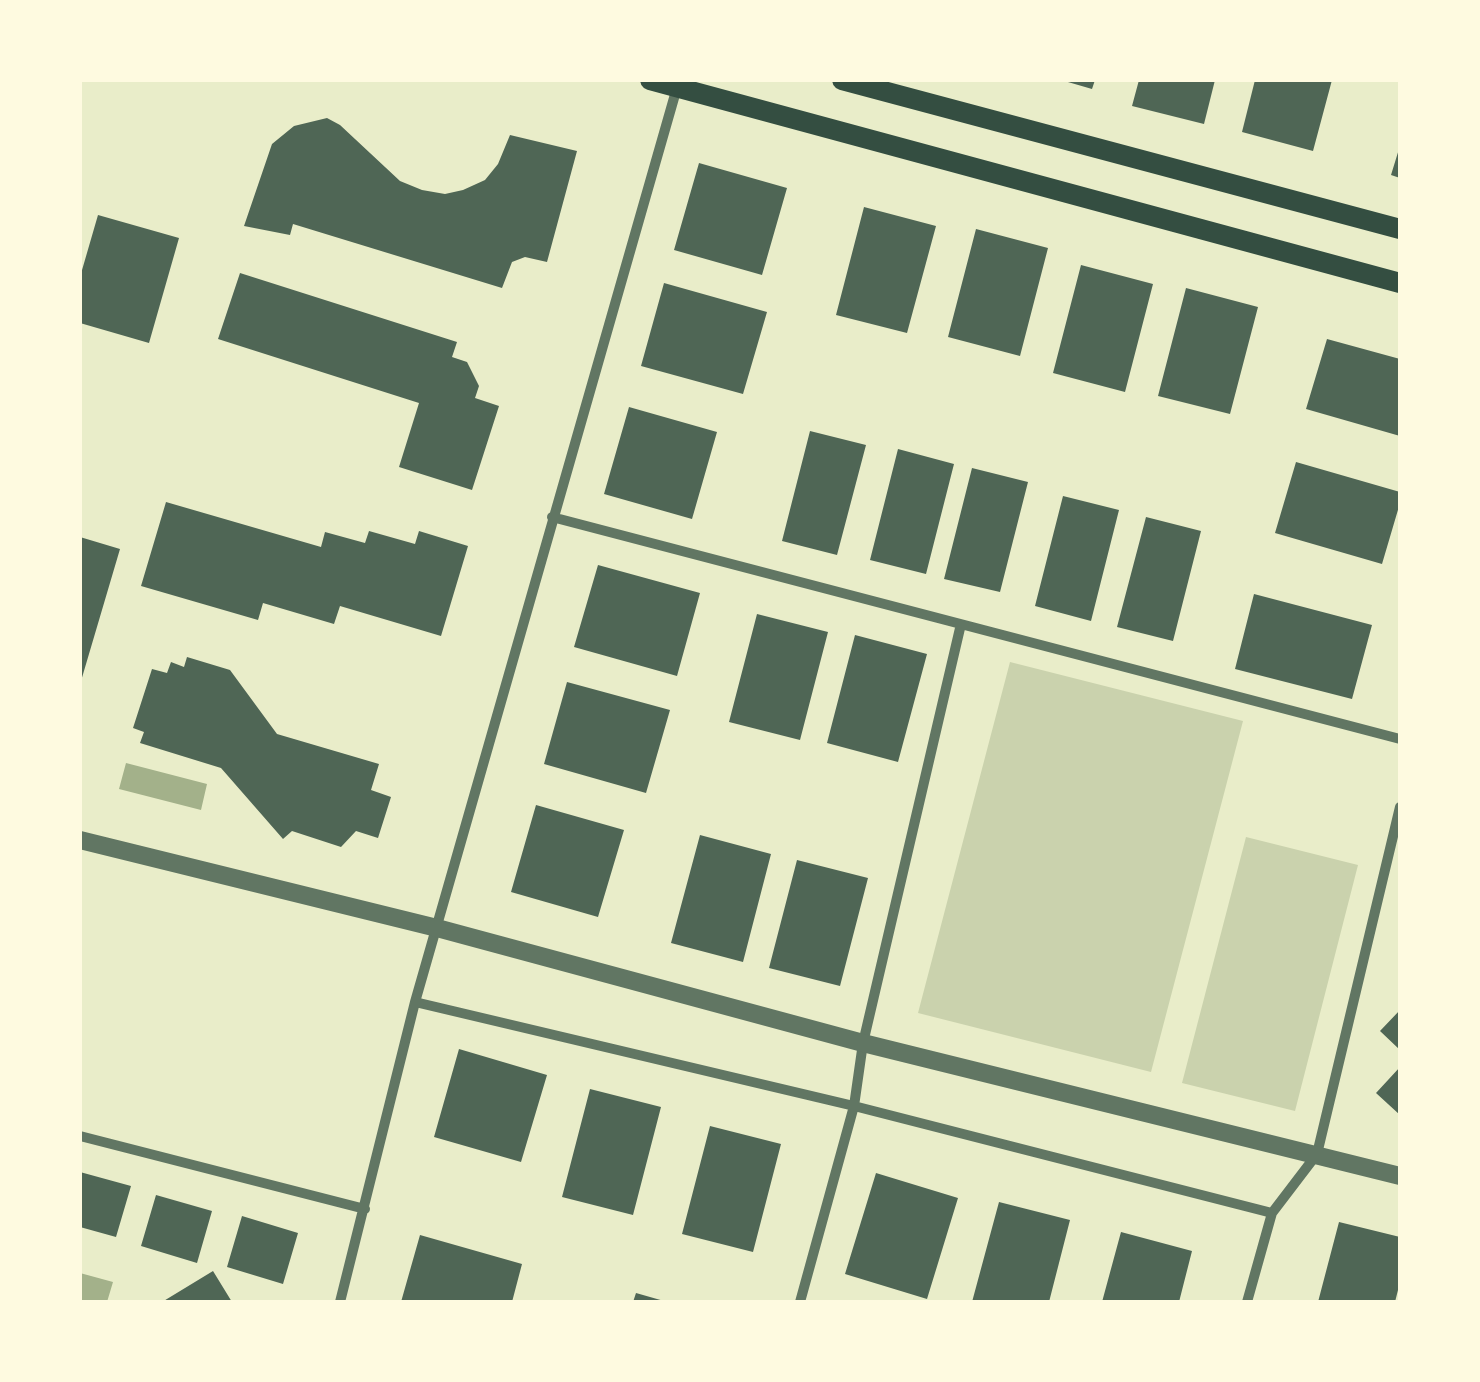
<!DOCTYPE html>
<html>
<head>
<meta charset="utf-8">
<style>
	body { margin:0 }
	#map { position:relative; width:1480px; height:1382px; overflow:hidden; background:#e9edc9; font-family:Cabin,sans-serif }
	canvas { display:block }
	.frame { position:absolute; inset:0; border:82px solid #fefae0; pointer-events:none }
</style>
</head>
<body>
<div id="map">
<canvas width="1480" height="1382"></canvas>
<div class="frame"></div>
</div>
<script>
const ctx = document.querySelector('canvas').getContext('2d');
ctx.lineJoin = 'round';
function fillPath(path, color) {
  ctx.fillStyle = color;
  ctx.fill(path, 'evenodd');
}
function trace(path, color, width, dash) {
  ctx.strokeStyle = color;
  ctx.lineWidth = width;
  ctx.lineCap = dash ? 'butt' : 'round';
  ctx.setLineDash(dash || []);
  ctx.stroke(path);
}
fillPath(new Path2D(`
	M 1010,662 L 1243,721 L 1151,1072 L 918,1013 Z
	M 1246,837 L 1358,865 L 1295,1111 L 1182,1083 Z`), '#cad2ad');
fillPath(new Path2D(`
	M 126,763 L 207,784 L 201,810 L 119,789 Z
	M 80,1273 L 113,1282 L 107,1302 L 80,1302 Z`), '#a3b18a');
fillPath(new Path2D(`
	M 1061,80 L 1095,80 L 1092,89 Z
	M 1139,80 L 1215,80 L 1204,124 L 1132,106 Z
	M 1255,80 L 1332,80 L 1313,151 L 1242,132 Z
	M 327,118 L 340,125 L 400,181 L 422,190 L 445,194 L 463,190 L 485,180 L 498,164 L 510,135 L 577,151 L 547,262 L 525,257 L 512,262 L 502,288 L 293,224 L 290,235 L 244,226 L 272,144 L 294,126 Z
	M 1399,149 L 1400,149 L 1400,178 L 1391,175 Z
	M 699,163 L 787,188 L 762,275 L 674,250 Z
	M 864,207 L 936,226 L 907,333 L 836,315 Z
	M 98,215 L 179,238 L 149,343 L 80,323 L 80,277 Z
	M 976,229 L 1048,248 L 1020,356 L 948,337 Z
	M 1081,265 L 1153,284 L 1125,392 L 1053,373 Z
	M 240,273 L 457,342 L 452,357 L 467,362 L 479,386 L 475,398 L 499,406 L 472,490 L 399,467 L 419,403 L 218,339 Z
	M 664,283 L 767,312 L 743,394 L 641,366 Z
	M 1186,288 L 1258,307 L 1230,414 L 1158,396 Z
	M 1327,339 L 1400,359 L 1400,436 L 1306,409 Z
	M 629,407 L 717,432 L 692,519 L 604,494 Z
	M 810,431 L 866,445 L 837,555 L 782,541 Z
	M 898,449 L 954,464 L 926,574 L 870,560 Z
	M 1296,462 L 1400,492 L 1400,503 L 1382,564 L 1275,533 Z
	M 972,468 L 1028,482 L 1000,592 L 944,579 Z
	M 1063,496 L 1119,510 L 1091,621 L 1035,606 Z
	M 166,502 L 321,547 L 325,532 L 365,543 L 369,531 L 415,544 L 419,531 L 468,546 L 441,636 L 340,606 L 334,624 L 263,603 L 258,620 L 141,586 Z
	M 1146,517 L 1201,531 L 1173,641 L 1117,627 Z
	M 80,537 L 120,549 L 81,681 L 80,681 Z
	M 598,565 L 700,593 L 677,676 L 574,647 Z
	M 1254,594 L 1372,625 L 1352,699 L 1235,669 Z
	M 757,614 L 828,632 L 800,740 L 729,722 Z
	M 855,635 L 927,654 L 898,762 L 827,743 Z
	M 187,657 L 230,670 L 277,734 L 379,764 L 371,790 L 391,797 L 378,838 L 356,831 L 341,847 L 292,831 L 283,839 L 221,768 L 140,743 L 144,732 L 133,728 L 152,669 L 167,673 L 171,662 L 184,667 Z
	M 567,682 L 670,710 L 646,793 L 544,764 Z
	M 536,805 L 624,830 L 598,917 L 511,892 Z
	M 700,835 L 771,854 L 743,962 L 671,943 Z
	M 797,860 L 868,878 L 840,986 L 769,968 Z
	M 1400,1010 L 1400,1050 L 1380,1031 Z
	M 459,1049 L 547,1075 L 521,1162 L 434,1137 Z
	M 1400,1067 L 1400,1115 L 1376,1093 Z
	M 590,1089 L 661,1107 L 633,1215 L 562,1197 Z
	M 710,1126 L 781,1144 L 753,1252 L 682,1234 Z
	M 80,1172 L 131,1186 L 116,1237 L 80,1227 Z
	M 876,1173 L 958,1198 L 927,1299 L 845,1274 Z
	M 156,1195 L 212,1211 L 197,1263 L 141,1246 Z
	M 999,1202 L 1070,1220 L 1049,1302 L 972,1302 Z
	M 242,1216 L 298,1233 L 283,1284 L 227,1267 Z
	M 1339,1222 L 1400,1237 L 1400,1282 L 1395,1302 L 1318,1302 Z
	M 1121,1232 L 1192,1251 L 1179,1302 L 1102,1302 Z
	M 420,1235 L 522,1264 L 512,1302 L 401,1302 Z
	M 213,1271 L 232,1302 L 162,1302 Z
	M 636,1293 L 664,1301 L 664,1302 L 633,1302 Z`), '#4f6655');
trace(new Path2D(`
	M 552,517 L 1400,739
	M 415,1002 L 854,1106 L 1272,1213
	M 80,1136 L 365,1209
	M 340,1302 L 415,1002 L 678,84
	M 800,1302 L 854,1106 L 863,1043 L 961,624
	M 1247,1302 L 1272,1213 L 1317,1154 L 1400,807`), '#617663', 10);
trace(new Path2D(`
	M 80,840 L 437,928 L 863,1043 L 1400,1176`), '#617663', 18);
trace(new Path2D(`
	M 650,80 L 1400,283
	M 842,80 L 1400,229`), '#344e41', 20);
</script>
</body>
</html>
